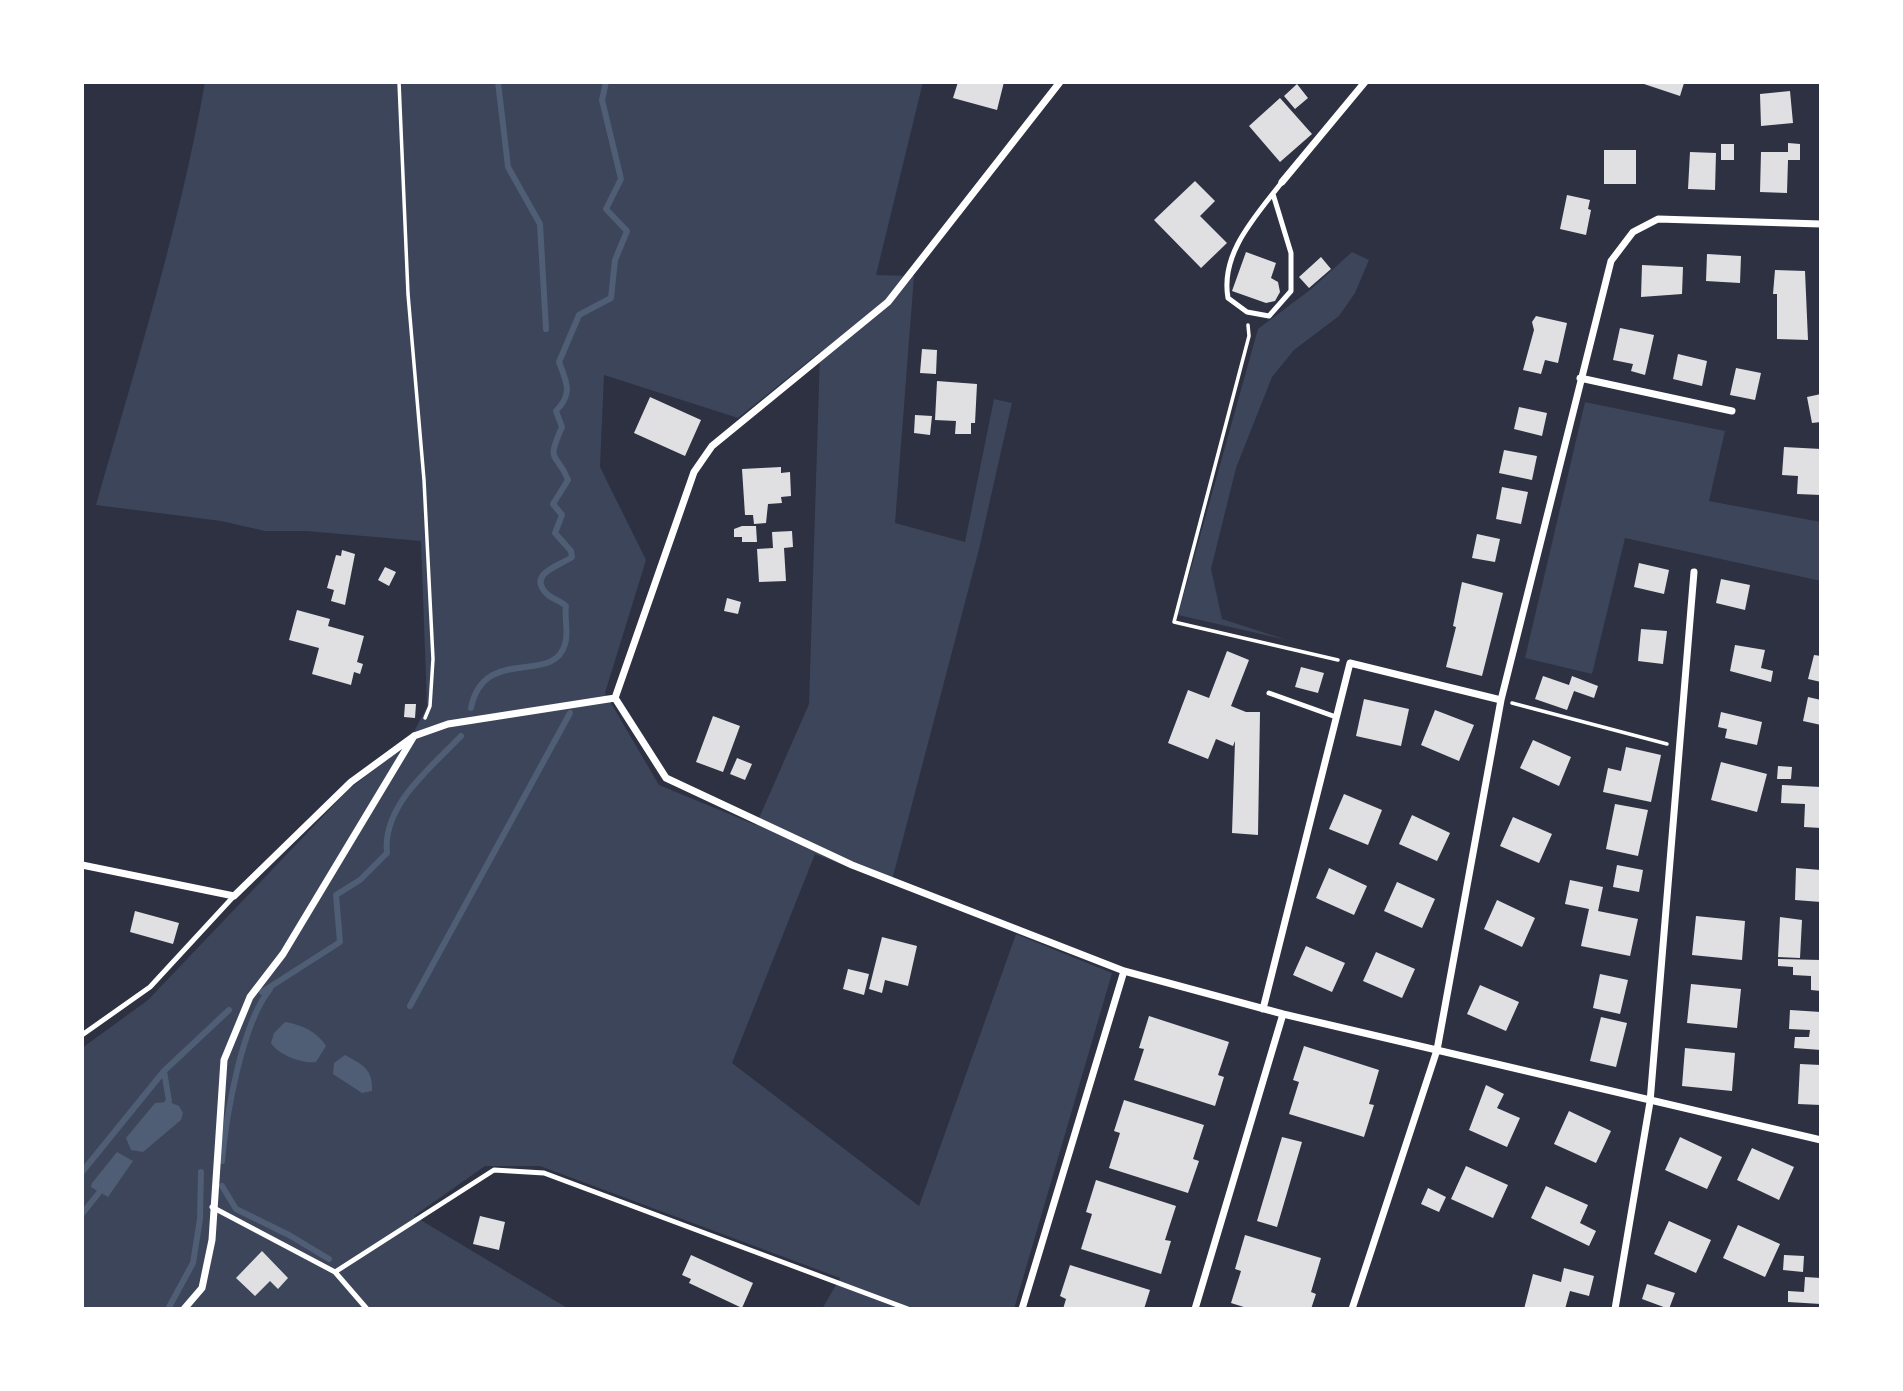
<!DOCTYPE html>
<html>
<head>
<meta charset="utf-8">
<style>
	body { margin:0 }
	#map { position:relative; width:1903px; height:1391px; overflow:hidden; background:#2d3142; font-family:"Zilla Slab",serif }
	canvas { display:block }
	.frame { position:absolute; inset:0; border:84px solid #fff; pointer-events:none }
</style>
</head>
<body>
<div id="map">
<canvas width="1903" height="1391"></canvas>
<div class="frame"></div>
</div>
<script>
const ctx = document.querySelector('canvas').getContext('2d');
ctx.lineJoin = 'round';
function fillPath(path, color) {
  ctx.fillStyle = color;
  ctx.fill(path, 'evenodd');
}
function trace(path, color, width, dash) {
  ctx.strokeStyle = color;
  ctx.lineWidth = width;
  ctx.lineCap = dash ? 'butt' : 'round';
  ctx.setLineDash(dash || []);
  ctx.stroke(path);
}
fillPath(new Path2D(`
	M 205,82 L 923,82 L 876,275 L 914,276 L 895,523 L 965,542 L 994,399 L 1012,403 L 979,549 L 891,884 L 815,854 L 732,1063 L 919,1206 L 1016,934 L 1112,973 L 1014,1309 L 822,1309 L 840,1278 L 540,1166 L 485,1166 L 414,1216 L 569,1309 L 82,1309 L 82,1048 L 148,1000 L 348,790 L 408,743 L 427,707 L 421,541 L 306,531 L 265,531 L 221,521 L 96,505 C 136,365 180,225 205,82 ZM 820,352 L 809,704 L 756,825 L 659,785 L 605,693 L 646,560 L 600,467 L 604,375 L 738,418 Z
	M 1352,252 L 1369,260 L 1355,293 L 1339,316 L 1294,350 L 1272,377 L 1236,468 L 1211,569 L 1222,619 L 1287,640 L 1178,615 L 1258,329 L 1310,290 Z
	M 1585,402 L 1725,431 L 1709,501 L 1821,522 L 1821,581 L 1625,538 L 1592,674 L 1525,658 Z`), '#3c4559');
fillPath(new Path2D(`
	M 285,1022 C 300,1024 318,1032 326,1046 L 316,1062 C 303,1064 278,1055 271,1043 L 274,1033 Z
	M 345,1055 C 363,1065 373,1069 372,1091 L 362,1093 L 333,1074 L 334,1063 Z
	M 169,1102 L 179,1106 L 183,1113 L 181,1120 L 143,1152 L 131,1150 L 126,1138 L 155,1103 Z
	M 117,1152 L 133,1161 L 108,1197 L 91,1187 L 92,1183 Z`), '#4f5d75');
trace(new Path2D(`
	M 498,82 L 508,167 L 540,224 L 546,329
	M 471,708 C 484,644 554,686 565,644 C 569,632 564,618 566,606 C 560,600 551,599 546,593 C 527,573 562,565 572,557 L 571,551 L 555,533 L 562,515 L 553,504 L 568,480 C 557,451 545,465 562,427 L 556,411 C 574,393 566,381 559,362 L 579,315 L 611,298 L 615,260 L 627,231 L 606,209 L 621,179 L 602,100 L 606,82
	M 262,992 L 340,942 L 336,895 L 360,880 L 387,853 C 382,805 431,768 461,736
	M 410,1006 L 570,713
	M 164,1071 L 169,1101 L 164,1107
	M 222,1161 C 226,1116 242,1023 270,989
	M 82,1172 L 164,1071 L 229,1010
	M 222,1186 L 236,1209 L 289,1235 L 329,1259
	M 82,1214 L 105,1185
	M 168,1309 L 193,1263 L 200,1219 L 201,1172`), '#4f5d75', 6);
fillPath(new Path2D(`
	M 958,82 L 1004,82 L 997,110 L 953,98 Z
	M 1682,82 L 1684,83 L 1680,96 L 1641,83 Z
	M 1297,84 L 1308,98 L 1295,109 L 1284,96 Z
	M 1790,91 L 1793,123 L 1761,126 L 1760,94 Z
	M 1280,98 L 1312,134 L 1280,162 L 1249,126 Z
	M 1788,143 L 1800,144 L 1800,160 L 1788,160 L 1787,193 L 1760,192 L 1761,152 L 1788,152 Z
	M 1721,144 L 1734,144 L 1734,160 L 1721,160 Z
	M 1604,150 L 1636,150 L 1636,184 L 1604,184 Z
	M 1690,152 L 1716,153 L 1715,190 L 1688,189 Z
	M 1195,181 L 1215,201 L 1200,216 L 1227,243 L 1201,268 L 1154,220 Z
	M 1567,195 L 1590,200 L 1588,209 L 1591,210 L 1586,235 L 1560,229 Z
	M 1246,252 L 1276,263 L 1271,278 L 1278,282 L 1280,292 L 1275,301 L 1266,303 L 1232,291 Z
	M 1707,254 L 1741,256 L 1740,283 L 1706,281 Z
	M 1321,257 L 1331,269 L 1309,288 L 1299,277 Z
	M 1642,265 L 1683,267 L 1682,294 L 1641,297 Z
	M 1775,270 L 1805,271 L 1808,340 L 1777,339 L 1777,294 L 1773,294 Z
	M 1536,316 L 1567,323 L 1558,363 L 1545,360 L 1541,374 L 1523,370 L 1534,330 L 1532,322 Z
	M 1620,328 L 1654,335 L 1645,375 L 1631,371 L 1633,364 L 1613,360 Z
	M 922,349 L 937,350 L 936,374 L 920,373 Z
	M 1678,354 L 1707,361 L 1702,386 L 1673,379 Z
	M 1736,368 L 1761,373 L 1755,400 L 1730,395 Z
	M 937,381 L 977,384 L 975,423 L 971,423 L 971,434 L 955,434 L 956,421 L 935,420 Z
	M 1821,394 L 1821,422 L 1812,423 L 1807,397 Z
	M 650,397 L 701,420 L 685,456 L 634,433 Z
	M 1519,407 L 1547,413 L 1542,436 L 1514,429 Z
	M 915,415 L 932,416 L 930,435 L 914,433 Z
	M 1784,447 L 1821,449 L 1821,495 L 1797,494 L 1798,476 L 1782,475 Z
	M 1504,450 L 1537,456 L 1532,480 L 1499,473 Z
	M 781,467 L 781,473 L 790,472 L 791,496 L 781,497 L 782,503 L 768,504 L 766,523 L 754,524 L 753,515 L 745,515 L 742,469 Z
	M 1502,487 L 1528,492 L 1521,524 L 1496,519 Z
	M 742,526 L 756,526 L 757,542 L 742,542 L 742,537 L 734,537 L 734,529 Z
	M 792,531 L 793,547 L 784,548 L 786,581 L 759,582 L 757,549 L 773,548 L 772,532 Z
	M 1477,534 L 1500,539 L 1495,562 L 1472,558 Z
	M 342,550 L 355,554 L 345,605 L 331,601 L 334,590 L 327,588 L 336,555 L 341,556 Z
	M 1639,563 L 1669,570 L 1664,594 L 1634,587 Z
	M 385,567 L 396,572 L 389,586 L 378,580 Z
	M 1721,579 L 1750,585 L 1745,610 L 1716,603 Z
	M 1462,582 L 1503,593 L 1482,676 L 1446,667 L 1456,627 L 1453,626 Z
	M 727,598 L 741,602 L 738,614 L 724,611 Z
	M 297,610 L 330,619 L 328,626 L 364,636 L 357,662 L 363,664 L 360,674 L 354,672 L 351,685 L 312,674 L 319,648 L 289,640 Z
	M 1641,629 L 1667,631 L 1663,664 L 1638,661 Z
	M 1735,645 L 1765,650 L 1761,668 L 1773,671 L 1771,682 L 1730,671 Z
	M 1227,651 L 1249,660 L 1231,706 L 1246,712 L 1260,712 L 1258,835 L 1232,833 L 1235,741 L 1233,746 L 1216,739 L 1208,759 L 1168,743 L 1188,690 L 1209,698 Z
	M 1814,655 L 1821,656 L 1821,682 L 1808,679 Z
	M 1301,667 L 1324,673 L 1318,693 L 1295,687 Z
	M 1543,676 L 1569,685 L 1572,676 L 1598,686 L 1594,698 L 1574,691 L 1567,710 L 1535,699 Z
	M 1808,697 L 1821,700 L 1821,725 L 1803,721 Z
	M 1364,699 L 1409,709 L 1401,746 L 1356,736 Z
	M 405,704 L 416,704 L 415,718 L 404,717 Z
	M 1435,710 L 1474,725 L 1459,761 L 1421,745 Z
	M 1721,712 L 1762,722 L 1757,745 L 1725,738 L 1727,729 L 1718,727 Z
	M 713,716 L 740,726 L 723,772 L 696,762 Z
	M 1533,740 L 1571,757 L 1559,786 L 1520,768 Z
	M 1626,747 L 1661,755 L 1651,802 L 1603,792 L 1608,768 L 1621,771 Z
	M 737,758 L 752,764 L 745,780 L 730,774 Z
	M 1721,762 L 1767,774 L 1757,812 L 1711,800 Z
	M 1778,766 L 1792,767 L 1791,779 L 1777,779 Z
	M 1782,785 L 1821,787 L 1821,828 L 1804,827 L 1805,804 L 1781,803 Z
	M 1344,794 L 1382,810 L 1368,845 L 1329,829 Z
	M 1615,804 L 1648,810 L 1638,856 L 1606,849 Z
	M 1412,815 L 1450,833 L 1437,861 L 1399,844 Z
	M 1513,817 L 1552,834 L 1539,863 L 1500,846 Z
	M 1617,865 L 1643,870 L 1639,892 L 1613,887 Z
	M 1329,868 L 1367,886 L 1354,915 L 1316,898 Z
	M 1796,868 L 1821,870 L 1821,902 L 1795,900 Z
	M 1570,880 L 1603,887 L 1598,911 L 1638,919 L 1630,956 L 1581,946 L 1589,909 L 1565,904 Z
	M 1397,882 L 1435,899 L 1422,928 L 1384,911 Z
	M 1497,900 L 1535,918 L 1522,947 L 1484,929 Z
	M 135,911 L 179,923 L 173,944 L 130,932 Z
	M 1696,916 L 1745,921 L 1742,960 L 1692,955 Z
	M 1780,917 L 1802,920 L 1800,958 L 1778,957 Z
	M 882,937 L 917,946 L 908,986 L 885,980 L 882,993 L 869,989 Z
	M 1306,946 L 1345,963 L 1332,992 L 1293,975 Z
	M 1376,952 L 1415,969 L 1402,998 L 1363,981 Z
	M 1778,959 L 1821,960 L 1821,991 L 1811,990 L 1811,976 L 1793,975 L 1793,967 L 1778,966 Z
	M 848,969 L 869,974 L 864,995 L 843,989 Z
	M 1600,974 L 1628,980 L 1620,1014 L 1593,1008 Z
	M 1691,984 L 1741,989 L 1737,1028 L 1687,1023 Z
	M 1480,985 L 1519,1002 L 1506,1031 L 1467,1014 Z
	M 1790,1010 L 1821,1012 L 1821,1050 L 1794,1048 L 1795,1037 L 1809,1037 L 1810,1030 L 1789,1029 Z
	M 1149,1016 L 1229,1042 L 1218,1075 L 1224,1077 L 1215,1106 L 1134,1080 L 1144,1049 L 1139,1048 Z
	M 1601,1017 L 1627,1023 L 1616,1067 L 1590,1061 Z
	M 1304,1046 L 1379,1070 L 1369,1104 L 1374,1105 L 1364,1137 L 1289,1114 L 1299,1082 L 1293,1080 Z
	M 1685,1048 L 1735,1053 L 1732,1091 L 1682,1086 Z
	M 1800,1064 L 1821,1065 L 1821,1105 L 1798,1104 Z
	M 1486,1085 L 1504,1094 L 1497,1108 L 1520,1118 L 1507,1147 L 1469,1130 Z
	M 1124,1100 L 1204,1125 L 1193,1159 L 1199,1161 L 1188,1193 L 1109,1168 L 1120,1133 L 1114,1131 Z
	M 1569,1111 L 1611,1131 L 1596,1163 L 1554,1144 Z
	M 1282,1137 L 1302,1142 L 1277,1227 L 1257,1221 Z
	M 1680,1137 L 1722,1157 L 1707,1189 L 1665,1170 Z
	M 1752,1148 L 1794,1167 L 1779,1200 L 1737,1180 Z
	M 1466,1166 L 1508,1185 L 1493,1218 L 1451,1199 Z
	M 1096,1180 L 1176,1206 L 1165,1240 L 1171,1241 L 1161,1274 L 1081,1249 L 1092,1214 L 1086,1212 Z
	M 1546,1186 L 1588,1205 L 1580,1223 L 1596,1231 L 1589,1246 L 1531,1218 Z
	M 1428,1188 L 1446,1197 L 1439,1212 L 1421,1204 Z
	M 480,1216 L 505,1222 L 499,1250 L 473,1244 Z
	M 1669,1221 L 1711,1240 L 1696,1273 L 1654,1254 Z
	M 1738,1225 L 1780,1244 L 1765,1277 L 1723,1258 Z
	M 1245,1235 L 1321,1258 L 1311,1292 L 1316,1294 L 1311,1309 L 1250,1309 L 1231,1303 L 1241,1271 L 1235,1269 Z
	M 262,1251 L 288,1278 L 278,1289 L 270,1281 L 255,1296 L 236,1278 Z
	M 691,1255 L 753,1283 L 742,1308 L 689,1283 L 691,1279 L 682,1275 Z
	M 1784,1255 L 1804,1256 L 1803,1272 L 1783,1270 Z
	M 1070,1265 L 1150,1290 L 1144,1309 L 1063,1309 L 1066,1299 L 1060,1296 Z
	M 1564,1268 L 1594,1276 L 1589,1296 L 1570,1291 L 1565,1309 L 1524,1309 L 1533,1274 L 1561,1282 Z
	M 1805,1277 L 1821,1278 L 1821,1304 L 1788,1302 L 1788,1291 L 1804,1292 Z
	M 1647,1284 L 1675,1293 L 1669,1309 L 1642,1299 Z`), '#e0e0e3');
trace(new Path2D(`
	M 399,82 L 408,294 L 424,480 L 433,659 L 430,706 L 425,718
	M 1248,325 L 1249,336 L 1174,622 L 1338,660
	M 1512,703 L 1667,744`), '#fff', 3.5);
trace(new Path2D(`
	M 1273,194 L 1291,253 L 1291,291 L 1269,316 L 1247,312 L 1228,298 C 1220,253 1256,216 1282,182
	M 1269,693 L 1336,717
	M 82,1035 L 150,987 L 234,896
	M 212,1207 L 335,1272 L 367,1309
	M 335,1272 L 494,1170 L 544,1173 L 908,1309`), '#fff', 5);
trace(new Path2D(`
	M 1282,182 L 1365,82
	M 1580,378 L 1732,411
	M 615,698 L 666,778 L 852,865 L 1124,971 L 1283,1014 L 1821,1140
	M 615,698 L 694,472 L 712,446 L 888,302 L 1060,82
	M 82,865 L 234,896 L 351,782 L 414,736 L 448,724 L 615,698
	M 1263,1009 L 1350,663 L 1501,700
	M 184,1309 L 202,1288 L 212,1240 L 224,1060 L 250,997 L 283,954 L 414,736
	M 1022,1309 L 1124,971
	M 1195,1309 L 1283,1014
	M 1352,1309 L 1437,1050 L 1501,700 L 1611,261 L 1633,232 L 1658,219 L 1821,224
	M 1615,1309 L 1650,1102 L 1694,572`), '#fff', 7);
</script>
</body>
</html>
